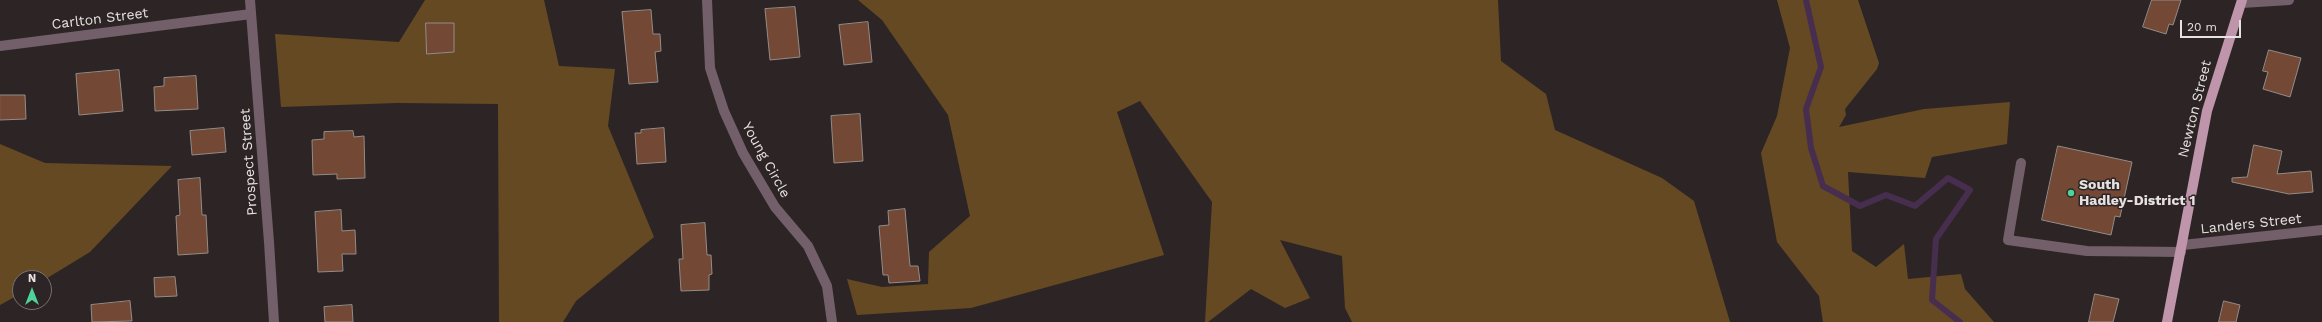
<!DOCTYPE html>
<html>
<head>
<meta charset="utf-8">
<style>
	body { margin:0 }
	#map { position:relative; width:2322px; height:322px; overflow:hidden; background:#2d2525; font-family:"Work Sans",sans-serif }
	canvas { display:block }
	.north { position:absolute; left:12px; top:270px; width:40px; height:40px; box-sizing:border-box; background:#2d2525; border:1px solid #777171; border-radius:50%; rotate:0deg; font-size:11px; font-weight:700; line-height:16px; text-align:center; color:#e7e2e2 }
	.north::after { content:''; display:block; margin:auto; width:14px; height:18px; background:#4fd399; clip-path:polygon(50% 0,100% 100%,50% 72%,0 100%) }
	.scale { position:absolute; left:2180px; top:20px; width:61px; height:18px; box-sizing:border-box; border:2px solid #e7e2e2; border-top:0; padding-left:5px; font-size:12px; line-height:14px; white-space:nowrap; color:#e7e2e2; -webkit-text-stroke:3px #2d2525; paint-order:stroke }
</style>
</head>
<body>
<div id="map">
<canvas width="2322" height="322"></canvas>
<div class="north">N</div>
<div class="scale">20 m</div>
</div>
<script>
const ctx = document.querySelector('canvas').getContext('2d');
ctx.lineJoin = 'round';
function fillPath(path, color) {
  ctx.fillStyle = color;
  ctx.fill(path, 'evenodd');
}
function trace(path, color, width, dash) {
  ctx.strokeStyle = color;
  ctx.lineWidth = width;
  ctx.lineCap = dash ? 'butt' : 'round';
  ctx.setLineDash(dash || []);
  ctx.stroke(path);
}
function write(font, color, halo, rows, align = 'center') {
  ctx.font = font + ' "Work Sans",sans-serif';
  ctx.lineWidth = 3;
  ctx.setLineDash([]);
  ctx.textBaseline = 'middle';
  ctx.strokeStyle = halo;
  ctx.fillStyle = color;
  for (const [text, x, y, turn = 0] of rows) {
    ctx.save();
    ctx.translate(x, y);
    ctx.rotate((+turn || 0) * Math.PI / 180);
    ctx.textAlign = isNaN(turn) ? turn : align;
    if (halo) ctx.strokeText(text, 0, 0);
    ctx.fillText(text, 0, 0);
    ctx.restore();
  }
}
fillPath(new Path2D(`
	M 425,0 L 544,0 L 559,66 L 615,69 L 608,126 L 654,237 L 576,301 L 563,322 L 499,322 L 498,104 L 397,103 L 281,107 L 275,34 L 399,42 Z
	M 858,0 L 1498,0 L 1501,61 L 1546,94 L 1555,130 L 1662,178 L 1694,201 L 1730,322 L 1352,322 L 1345,308 L 1342,256 L 1280,240 L 1310,298 L 1285,308 L 1251,289 L 1208,322 L 1205,322 L 1212,202 L 1140,101 L 1117,112 L 1164,255 L 971,308 L 857,315 L 847,279 L 882,287 L 928,284 L 929,252 L 970,216 L 948,115 L 882,20 Z
	M 1777,0 L 1858,0 L 1879,63 L 1877,69 L 1845,109 L 1846,115 L 1839,127 L 1924,109 L 2010,102 L 2007,144 L 1932,157 L 1925,178 L 1848,172 L 1852,251 L 1876,267 L 1904,244 L 1908,279 L 1961,274 L 1965,289 L 1994,322 L 1823,322 L 1819,296 L 1777,242 L 1761,153 L 1777,116 L 1790,48 Z
	M 0,144 L 45,163 L 172,166 L 90,252 L 44,280 L 20,278 L 20,294 L 0,305 Z`), '#654923');
trace(new Path2D(`
	M 1806,0 L 1821,67 L 1806,109 L 1811,148 L 1823,186 L 1860,206 L 1886,195 L 1915,206 L 1948,178 L 1970,190 L 1936,239 L 1932,300 L 1960,322`), '#472e4f', 6);
const building = new Path2D(`
	M 2152,0 L 2181,0 L 2173,25 L 2169,24 L 2166,34 L 2143,27 Z
	M 795,7 L 800,57 L 770,60 L 765,9 Z
	M 651,10 L 653,34 L 660,34 L 661,51 L 655,52 L 658,82 L 629,84 L 622,12 Z
	M 868,22 L 872,62 L 844,65 L 839,25 Z
	M 426,23 L 454,23 L 454,52 L 427,54 Z
	M 2269,50 L 2301,58 L 2290,97 L 2263,89 L 2268,72 L 2263,71 Z
	M 119,70 L 123,111 L 79,115 L 76,74 Z
	M 196,76 L 198,109 L 155,111 L 154,87 L 164,86 L 164,78 Z
	M 0,95 L 25,95 L 26,119 L 0,120 Z
	M 860,114 L 863,161 L 834,163 L 831,116 Z
	M 224,128 L 226,152 L 192,155 L 190,131 Z
	M 664,128 L 666,162 L 637,164 L 635,133 L 641,133 L 641,130 Z
	M 353,131 L 354,137 L 364,136 L 365,178 L 337,179 L 337,174 L 313,175 L 312,140 L 324,139 L 324,132 Z
	M 2254,145 L 2282,151 L 2277,174 L 2311,171 L 2313,192 L 2289,194 L 2232,182 L 2232,178 L 2247,177 Z
	M 2058,146 L 2132,162 L 2120,217 L 2115,216 L 2111,235 L 2042,220 Z
	M 200,178 L 202,215 L 206,215 L 208,253 L 178,255 L 176,216 L 180,215 L 178,180 Z
	M 905,209 L 910,266 L 918,266 L 920,281 L 889,283 L 888,275 L 883,275 L 879,226 L 889,225 L 888,211 Z
	M 341,210 L 342,231 L 355,230 L 356,254 L 342,254 L 343,271 L 318,272 L 315,212 Z
	M 705,223 L 707,255 L 711,255 L 712,274 L 709,275 L 709,290 L 681,291 L 679,259 L 683,259 L 681,225 Z
	M 175,277 L 177,296 L 155,297 L 154,278 Z
	M 2095,294 L 2119,299 L 2113,322 L 2089,322 Z
	M 130,301 L 132,321 L 92,322 L 91,305 Z
	M 2224,301 L 2240,305 L 2236,322 L 2219,322 Z
	M 352,305 L 353,322 L 325,322 L 324,307 Z`);
fillPath(building, '#734835');
trace(building, '#948c88', 1);
trace(new Path2D(`
	M 250,0 L 269,242 L 274,322
	M 707,0 L 710,68 L 724,111 L 743,153 L 775,207 L 808,246 L 827,286 L 832,322
	M 2242,3 L 2289,0
	M 0,46 L 251,14
	M 2021,163 L 2008,240 L 2087,251 L 2181,252
	M 2183,245 L 2322,230`), '#735f69', 10);
trace(new Path2D(`
	M 2167,322 L 2207,111 L 2242,0`), '#be95aa', 10);
for (const [x, y, r, color] of [
	[2071,193,4,"#4fd399"]
]) {
  const dot = new Path2D();
  dot.arc(x, y, r, 0, 2 * Math.PI);
  ctx.fillStyle = color;
  ctx.fill(dot);
  trace(dot, '#2d2525', 1.5);
}
write('14px', '#e7e2e2', '#2d2525', [
	["Carlton Street",100,19,-7],
	["Newton Street",2195,109,-76],
	["Young Circle",766,160,61],
	["Prospect Street",249,162,-94],
	["Landers Street",2251,224,-6]
]);
write('bold 14px', '#e7e2e2', '#2d2525', [
	["South",2079,185],
	["Hadley-District 1",2079,201]
], 'left');
</script>
</body>
</html>
